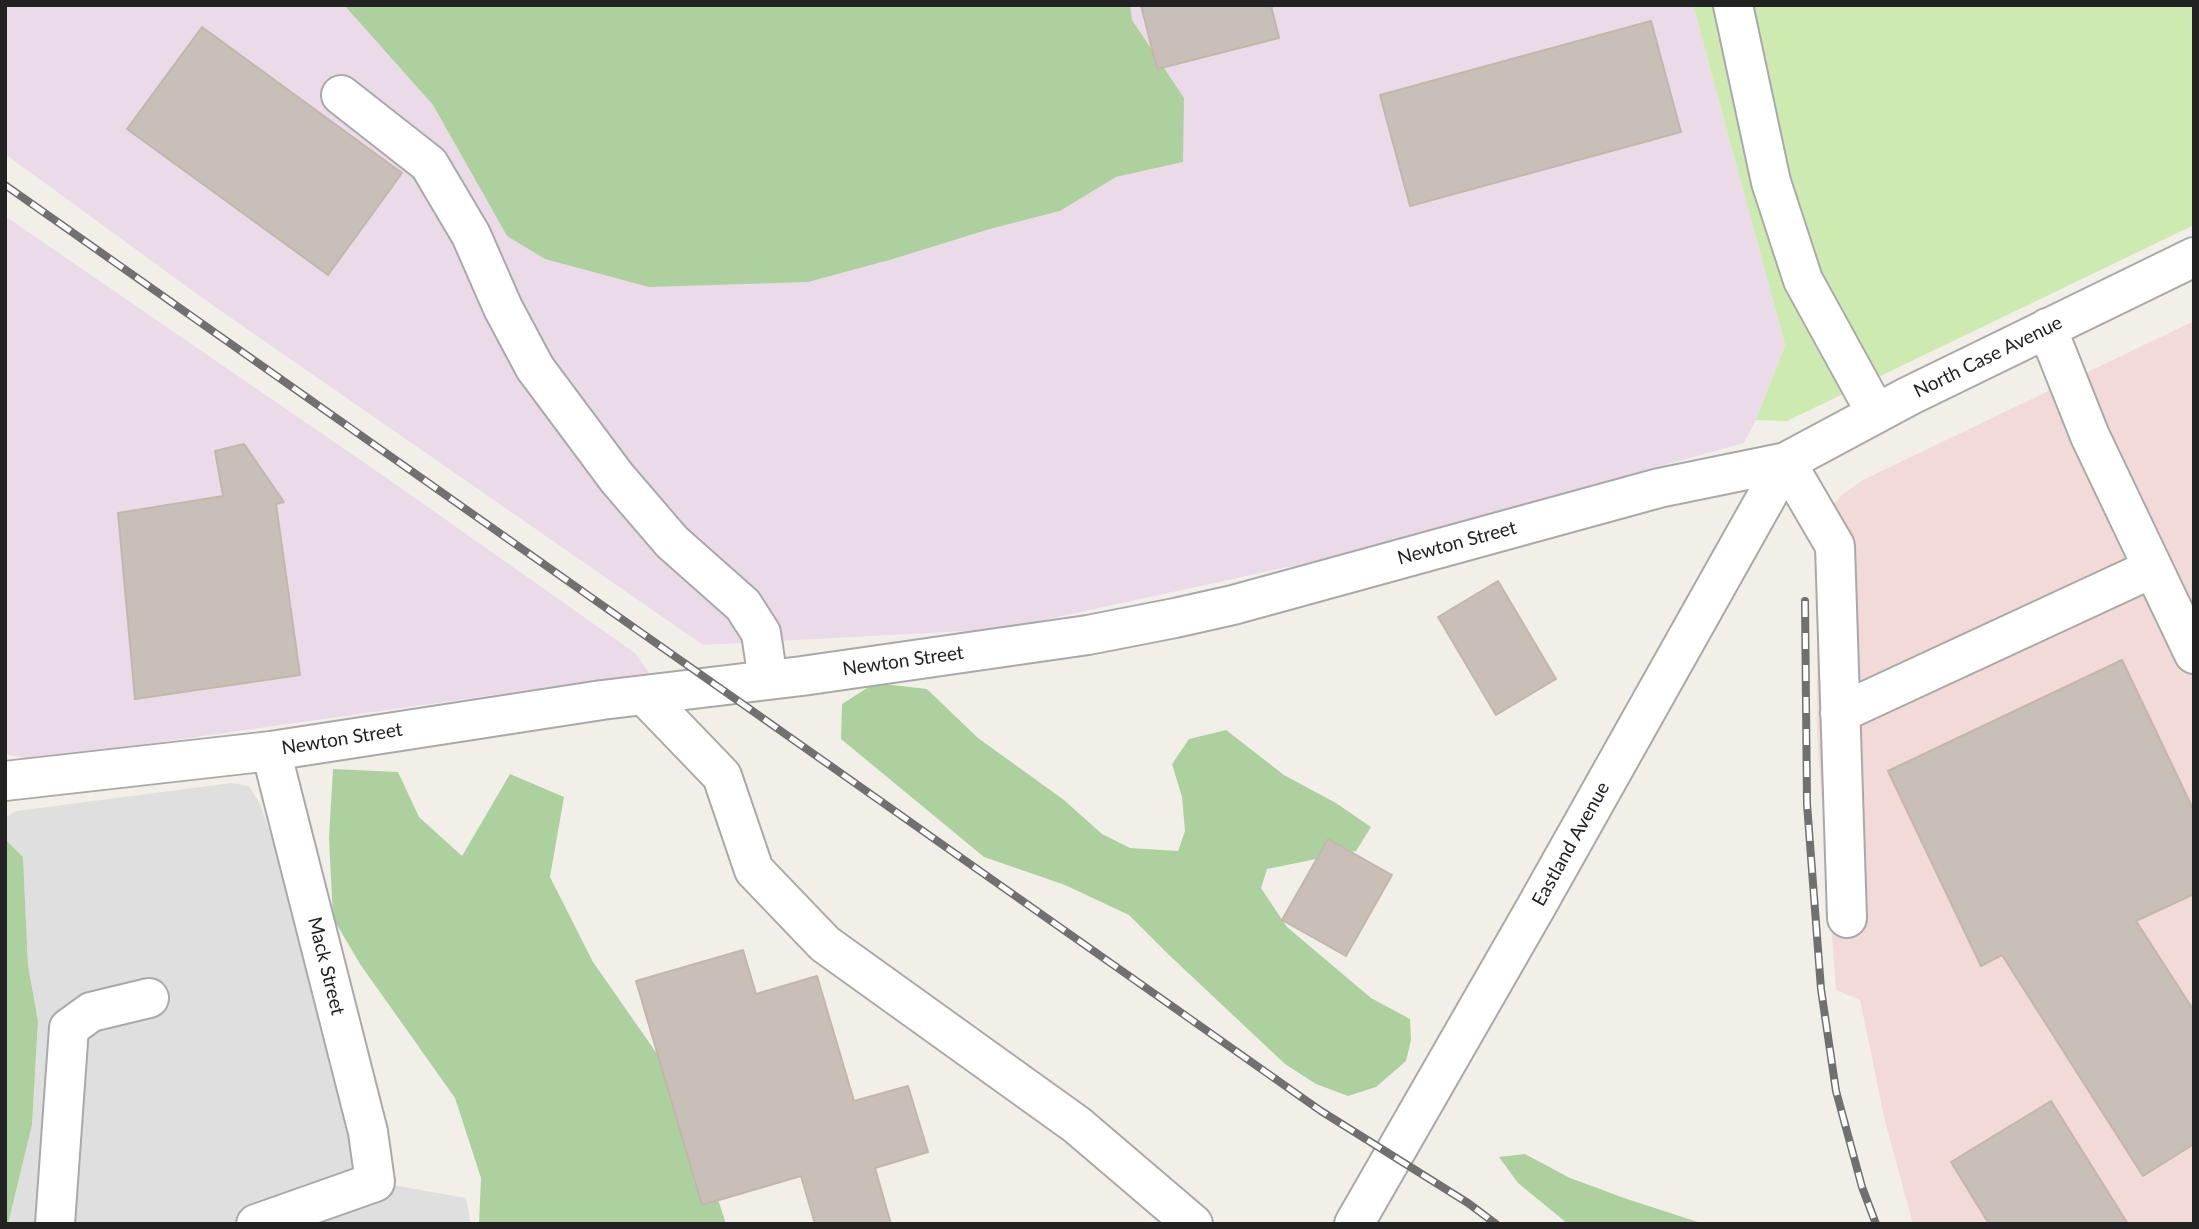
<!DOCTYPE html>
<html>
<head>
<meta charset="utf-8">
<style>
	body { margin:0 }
	#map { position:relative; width:2199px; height:1229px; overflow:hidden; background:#f2efe9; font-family:Lato,sans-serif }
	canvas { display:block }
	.frame { position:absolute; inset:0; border:7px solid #222; pointer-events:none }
</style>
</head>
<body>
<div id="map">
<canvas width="2199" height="1229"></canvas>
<div class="frame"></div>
</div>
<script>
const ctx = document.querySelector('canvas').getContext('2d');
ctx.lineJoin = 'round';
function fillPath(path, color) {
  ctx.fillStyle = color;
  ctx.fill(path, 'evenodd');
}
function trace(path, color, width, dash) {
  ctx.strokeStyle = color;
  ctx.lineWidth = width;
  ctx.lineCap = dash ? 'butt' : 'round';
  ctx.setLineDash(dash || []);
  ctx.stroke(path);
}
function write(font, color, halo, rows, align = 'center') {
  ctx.font = font + ' Lato,sans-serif';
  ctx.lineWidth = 6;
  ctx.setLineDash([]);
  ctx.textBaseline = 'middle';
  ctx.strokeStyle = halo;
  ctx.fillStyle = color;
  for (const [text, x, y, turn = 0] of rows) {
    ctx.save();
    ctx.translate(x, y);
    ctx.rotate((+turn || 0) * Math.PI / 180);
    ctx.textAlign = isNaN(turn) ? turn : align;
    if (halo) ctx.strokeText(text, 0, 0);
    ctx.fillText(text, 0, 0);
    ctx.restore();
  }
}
fillPath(new Path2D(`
	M 232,783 L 249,786 L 260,804 L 283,871 L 375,1182 L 466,1198 L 471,1224 L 8,1224 L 32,1125 L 38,1021 L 28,965 L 23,857 L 5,839 L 5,818 L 16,811 Z`), '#e0dfdf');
fillPath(new Path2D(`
	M 2194,321 L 2194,1224 L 1913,1224 L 1885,1121 L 1860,1000 L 1836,990 L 1817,734 L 1817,562 L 1830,508 L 1843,494 L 1863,480 Z`), '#f2dad9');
fillPath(new Path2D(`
	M 5,5 L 344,5 L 433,105 L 507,236 L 893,259 L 990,229 L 1060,211 L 1116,177 L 1183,162 L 1132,20 L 1130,5 L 1693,5 L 1785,345 L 1756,420 L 1744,443 L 1320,560 L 1002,629 L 703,645 L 208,302 L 5,154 Z
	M 5,216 L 391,481 L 635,653 L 649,673 L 33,760 L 5,754 Z`), '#ebdbe8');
fillPath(new Path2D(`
	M 1693,5 L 2194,5 L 2194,225 L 1787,421 L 1756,420 L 1785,345 Z`), '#cdebb0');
fillPath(new Path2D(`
	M 344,5 L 1130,5 L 1132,20 L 1184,98 L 1183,162 L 1116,177 L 1060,211 L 990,229 L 893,259 L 808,282 L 649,287 L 545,259 L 507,236 L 433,105 Z
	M 875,683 L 927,689 L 978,738 L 1064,800 L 1102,834 L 1130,848 L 1178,851 L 1185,831 L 1182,797 L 1172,764 L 1189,739 L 1226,730 L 1284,775 L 1336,803 L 1371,827 L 1356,851 L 1267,869 L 1261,888 L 1287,927 L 1371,998 L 1410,1019 L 1411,1040 L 1406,1061 L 1376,1087 L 1348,1096 L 1316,1084 L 1285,1064 L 1168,954 L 1129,915 L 1065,885 L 984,857 L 841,739 L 842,704 Z
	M 333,769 L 398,772 L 419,817 L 462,856 L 510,774 L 564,797 L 550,877 L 593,962 L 699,1114 L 716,1193 L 726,1224 L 479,1224 L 481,1178 L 455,1098 L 360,964 L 333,918 L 329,838 Z
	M 5,839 L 23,857 L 28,965 L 38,1021 L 32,1125 L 8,1224 L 5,1224 Z
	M 1525,1154 L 1570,1178 L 1627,1199 L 1704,1224 L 1568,1224 L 1518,1183 L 1499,1157 Z`), '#add19e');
const building = new Path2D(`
	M 1141,5 L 1271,5 L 1279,38 L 1157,69 Z
	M 1651,21 L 1681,132 L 1410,206 L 1380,95 Z
	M 202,27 L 402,173 L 328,275 L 127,129 Z
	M 244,444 L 284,502 L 276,504 L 300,675 L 135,699 L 118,513 L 223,496 L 215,451 Z
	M 1498,581 L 1556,679 L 1496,715 L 1438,617 Z
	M 2122,660 L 2194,811 L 2194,894 L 2136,921 L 2194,1011 L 2194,1144 L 2143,1176 L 2002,955 L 1981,966 L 1888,771 Z
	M 1328,839 L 1392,875 L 1346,956 L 1282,920 Z
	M 743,950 L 756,994 L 817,976 L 854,1101 L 908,1086 L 928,1152 L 875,1168 L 891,1224 L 815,1224 L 801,1176 L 702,1205 L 636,981 Z
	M 2051,1101 L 2128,1224 L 1989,1224 L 1951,1162 Z`);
fillPath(building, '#c7bfb8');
trace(building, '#c4b6ab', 2);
const minor = new Path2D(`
	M 1733,5 L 1771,182 L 1803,280 L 1876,413
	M 341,95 L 429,164 L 471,235 L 503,308 L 535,368 L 617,478 L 672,542 L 743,605 L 761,633 L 768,680
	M 2047,328 L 2090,436 L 2194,654
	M 1786,462 L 1835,546 L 1847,918
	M 644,695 L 722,776 L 754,870 L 825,944 L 1077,1125 L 1193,1224
	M 1840,713 L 2153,568
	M 5,781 L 271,751 L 602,700 L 802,676 L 1088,635 L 1175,618 L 1233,605 L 1659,488 L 1786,462 L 1909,396 L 2194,257
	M 55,1224 L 69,1028 L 91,1012 L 149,998
	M 256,1224 L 375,1182 L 368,1132 L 271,751
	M 1354,1224 L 1536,907 L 1786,462`);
trace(minor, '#a9a9a9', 42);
trace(minor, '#fff', 38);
const rail = new Path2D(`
	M 5,185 L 1321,1111 L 1468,1203 L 1496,1224
	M 1805,601 L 1807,804 L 1821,989 L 1836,1091 L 1862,1187 L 1876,1224`);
trace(rail, '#707070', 8);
trace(rail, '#fff', 5, [16]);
write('19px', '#222', '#fff', [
	["North Case Avenue",1988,357,-26],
	["Newton Street",1457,543,-15],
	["Newton Street",903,661,-8],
	["Newton Street",342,739,-9],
	["Eastland Avenue",1571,844,-61],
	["Mack Street",326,966,76]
]);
</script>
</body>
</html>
